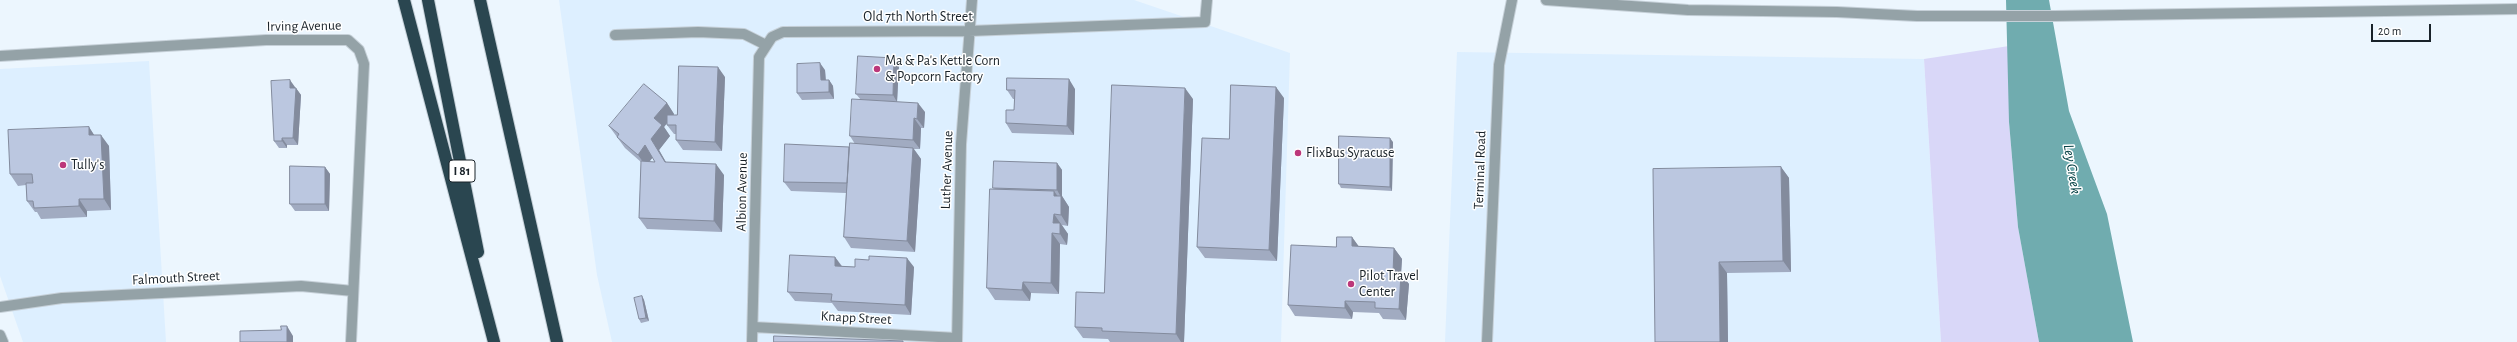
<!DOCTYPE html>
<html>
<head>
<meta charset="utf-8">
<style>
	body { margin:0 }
	#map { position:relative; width:2517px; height:342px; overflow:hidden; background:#ecf6fe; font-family:"Alegreya Sans",sans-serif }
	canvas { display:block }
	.scale { position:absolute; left:2371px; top:24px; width:60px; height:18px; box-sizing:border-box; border:2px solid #192229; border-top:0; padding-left:5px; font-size:12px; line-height:14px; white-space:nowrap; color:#192229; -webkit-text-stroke:3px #fff; paint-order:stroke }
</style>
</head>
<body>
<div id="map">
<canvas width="2517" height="342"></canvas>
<div class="scale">20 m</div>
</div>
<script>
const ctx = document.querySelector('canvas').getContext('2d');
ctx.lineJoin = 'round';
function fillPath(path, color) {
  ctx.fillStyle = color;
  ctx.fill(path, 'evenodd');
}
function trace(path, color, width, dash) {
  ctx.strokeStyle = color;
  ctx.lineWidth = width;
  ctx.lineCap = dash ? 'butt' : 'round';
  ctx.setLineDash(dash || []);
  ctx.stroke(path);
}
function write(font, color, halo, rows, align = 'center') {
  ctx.font = font + ' "Alegreya Sans",sans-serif';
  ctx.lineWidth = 3;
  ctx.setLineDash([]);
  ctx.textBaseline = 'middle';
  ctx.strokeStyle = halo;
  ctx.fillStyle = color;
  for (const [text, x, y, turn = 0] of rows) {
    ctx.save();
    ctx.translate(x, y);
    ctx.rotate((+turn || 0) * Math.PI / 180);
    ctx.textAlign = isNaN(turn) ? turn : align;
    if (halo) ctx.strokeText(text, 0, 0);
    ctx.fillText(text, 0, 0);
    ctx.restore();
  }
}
fillPath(new Path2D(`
	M 559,0 L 1134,0 L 1290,53 L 1281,342 L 612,342 L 597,275 Z
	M 1457,52 L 1924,59 L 1941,342 L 1445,342 Z
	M 149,61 L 166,342 L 23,342 L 0,276 L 0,69 Z`), '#ddefff');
fillPath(new Path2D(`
	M 2022,44 L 2009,122 L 2018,227 L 2039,342 L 1941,342 L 1924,59 Z`), '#d9d7f8');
fillPath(new Path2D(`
	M 2006,0 L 2049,0 L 2069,111 L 2107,214 L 2133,342 L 2039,342 L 2018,227 L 2009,122 Z`), '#70acaf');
const minor = new Path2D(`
	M 1546,0 L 1688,10 L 1837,12 L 1917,16 L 2055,16 L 2517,9
	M 615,35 L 698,32 L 744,34 L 766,45
	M 0,56 L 266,40 L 348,40 L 359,50 L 364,64 L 351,342
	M 0,307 L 62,298 L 301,286 L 353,291
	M 753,327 L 957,338
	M 0,335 L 3,342
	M 752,342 L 759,57 L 772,37 L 783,32 L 969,31 L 1205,22 L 1207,0
	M 957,342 L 961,144 L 972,0
	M 1487,342 L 1499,65 L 1512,0`);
const highway = new Path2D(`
	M 404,0 L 494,342
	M 428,0 L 478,252
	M 480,0 L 557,342`);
trace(minor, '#c6d0d8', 12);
trace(highway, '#c6d0d8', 14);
trace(minor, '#94a2a7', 10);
trace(highway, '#2a4650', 12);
fillPath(new Path2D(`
	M 894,58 L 899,65 L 897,102 L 925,112 L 924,128 L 921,128 L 920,149 L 914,149 L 921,159 L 915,252 L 851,248 L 844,237 L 846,193 L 791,191 L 784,182 L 855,144 L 850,136 L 861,100 L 856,94 Z
	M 825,70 L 826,80 L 829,80 L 833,86 L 834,99 L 802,100 L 797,93 Z
	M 725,77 L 722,151 L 683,150 L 676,140 L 676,134 L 674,134 L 667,125 L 667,123 L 664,127 L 670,136 L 659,150 L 666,162 L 724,175 L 722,232 L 647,229 L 639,218 L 641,162 L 625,148 L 609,126 L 667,103 L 674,114 L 674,115 L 677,115 ZM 653,157 L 655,162 L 649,162 Z
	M 295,87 L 301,95 L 298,145 L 287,145 L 287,148 L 279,148 L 274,141 Z
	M 1075,89 L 1074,135 L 1012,133 L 1006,123 L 1014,110 L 1015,99 L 1013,99 L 1007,90 Z
	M 1284,98 L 1277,261 L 1205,258 L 1197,247 L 1229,139 Z
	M 1193,99 L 1184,342 L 1110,342 L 1108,339 L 1083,338 L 1075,327 L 1104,293 Z
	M 89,127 L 94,135 L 109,146 L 111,210 L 87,211 L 87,217 L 41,219 L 37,212 L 35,212 L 27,201 L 26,185 L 18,186 L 10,174 Z
	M 1393,142 L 1392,191 L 1341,188 L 1339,184 Z
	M 1057,163 L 1062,170 L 1062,196 L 1069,207 L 1068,226 L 1062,225 L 1068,234 L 1067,245 L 1060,244 L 1059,294 L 1031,293 L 1030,301 L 995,300 L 987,288 L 993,189 Z
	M 325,167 L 330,174 L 329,211 L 295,211 L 290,204 Z
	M 1781,167 L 1789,178 L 1791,272 L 1727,273 L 1728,342 L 1655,342 Z
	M 1352,237 L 1358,246 L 1394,248 L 1402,259 L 1401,274 L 1409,284 L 1406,320 L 1383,319 L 1379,313 L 1353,312 L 1352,319 L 1295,316 L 1288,305 Z
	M 835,257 L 842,266 L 855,267 L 914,267 L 911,315 L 838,311 L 832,303 L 795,301 L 788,292 Z
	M 642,296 L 644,300 L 649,321 L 641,323 L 639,319 Z`), '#a1abc1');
fillPath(new Path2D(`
	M 894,58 L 899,65 L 897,102 L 893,95 Z
	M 820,63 L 825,70 L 826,87 L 821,80 Z
	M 718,67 L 725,77 L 722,151 L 715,142 Z
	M 1069,79 L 1075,89 L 1074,135 L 1067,126 Z
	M 290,80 L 295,87 L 295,95 L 290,88 Z
	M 829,80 L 833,86 L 834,99 L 829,92 Z
	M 1276,87 L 1284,98 L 1277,261 L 1269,250 Z
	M 296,88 L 301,95 L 298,145 L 293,138 Z
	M 1185,88 L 1193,99 L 1184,342 L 1181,342 L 1176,334 Z
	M 667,103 L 674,114 L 664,127 L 670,136 L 659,150 L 672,173 L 665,162 L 651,139 L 654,118 Z
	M 918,103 L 925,112 L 924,128 L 917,119 Z
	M 914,118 L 921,128 L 920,149 L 913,140 Z
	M 89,127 L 96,138 L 89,135 Z
	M 101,135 L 109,146 L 111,210 L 104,199 Z
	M 282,138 L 287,145 L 287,148 L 282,141 Z
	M 1390,138 L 1393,142 L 1392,191 L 1390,187 Z
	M 645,145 L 653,157 L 646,166 L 638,155 Z
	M 913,148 L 921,159 L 915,252 L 907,241 Z
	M 1057,163 L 1062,170 L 1062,196 L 1069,207 L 1068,226 L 1061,215 L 1054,196 L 1054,191 L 1061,201 L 1061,197 L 1057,190 Z
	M 716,164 L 724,175 L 722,232 L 714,221 Z
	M 325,167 L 330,174 L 329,211 L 325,204 Z
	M 1781,167 L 1789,178 L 1791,272 L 1783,261 Z
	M 79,199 L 87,211 L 87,217 L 79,206 Z
	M 1054,214 L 1068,234 L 1067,245 L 1053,223 Z
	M 1052,233 L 1060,244 L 1059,294 L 1051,283 Z
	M 1352,237 L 1360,248 L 1352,246 Z
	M 1394,248 L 1402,259 L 1401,274 L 1409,284 L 1406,320 L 1399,309 L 1393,273 Z
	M 835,257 L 842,267 L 835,266 Z
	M 907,258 L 914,267 L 911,315 L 905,305 Z
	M 1719,262 L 1727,273 L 1728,342 L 1720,342 Z
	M 1023,282 L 1031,293 L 1030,301 L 1022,290 Z
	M 642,296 L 644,300 L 649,321 L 646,318 Z
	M 1345,301 L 1353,312 L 1352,319 L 1345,308 Z
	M 287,326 L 293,336 L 293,342 L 287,342 Z`), '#838b9d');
const building = new Path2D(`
	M 858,56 L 894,58 L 893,95 L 856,94 Z
	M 820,63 L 821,80 L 829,80 L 829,92 L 797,93 L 797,64 Z
	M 679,66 L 718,67 L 715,142 L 676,140 L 676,125 L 667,125 L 667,115 L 677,115 Z
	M 1007,78 L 1069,79 L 1067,126 L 1006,123 L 1006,110 L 1014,110 L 1015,90 L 1007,90 Z
	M 290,80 L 290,88 L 296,88 L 293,138 L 282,138 L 282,141 L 274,141 L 271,81 Z
	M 644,84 L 667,103 L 654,118 L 662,125 L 651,139 L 665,162 L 716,164 L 714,221 L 639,218 L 641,161 L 655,162 L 645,145 L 638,155 L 617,137 L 619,134 L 609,126 Z
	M 1112,85 L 1185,88 L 1176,334 L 1102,331 L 1102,328 L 1075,327 L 1076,292 L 1104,293 Z
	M 1231,85 L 1276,87 L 1269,250 L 1197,247 L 1202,138 L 1229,139 Z
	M 852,99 L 918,103 L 917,119 L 914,118 L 913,140 L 850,136 Z
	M 89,127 L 89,135 L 101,135 L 104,199 L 79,199 L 79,206 L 34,208 L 33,201 L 27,201 L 26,183 L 33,183 L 32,174 L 10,174 L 8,130 Z
	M 1339,136 L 1390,138 L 1390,187 L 1339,184 Z
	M 850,143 L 913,148 L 907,241 L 844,237 Z
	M 785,144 L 849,147 L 847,183 L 784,182 Z
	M 994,161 L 1057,163 L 1057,190 L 993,188 Z
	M 290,166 L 325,167 L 325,204 L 290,204 Z
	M 1781,167 L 1783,261 L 1719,262 L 1720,342 L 1655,342 L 1653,169 Z
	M 990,189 L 1054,191 L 1054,196 L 1061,196 L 1061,215 L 1054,214 L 1053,223 L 1060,223 L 1060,234 L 1052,233 L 1051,283 L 1023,282 L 1022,290 L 987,288 Z
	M 1337,237 L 1352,237 L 1352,246 L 1394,248 L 1393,273 L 1401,273 L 1399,309 L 1375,308 L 1375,302 L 1345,301 L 1345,308 L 1288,305 L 1291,245 L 1336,247 Z
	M 790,255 L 835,257 L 835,266 L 855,267 L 855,259 L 869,260 L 869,256 L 907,258 L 905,305 L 831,301 L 832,294 L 788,292 Z
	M 642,296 L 646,318 L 639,319 L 634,298 Z
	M 281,326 L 287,326 L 287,342 L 240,342 L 240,331 L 281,330 Z
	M 774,336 L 903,341 L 903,342 L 774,342 Z`);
fillPath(building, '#bbc7e0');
trace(building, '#838b9d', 1);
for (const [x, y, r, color] of [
	[877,69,4,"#bc377a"],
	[1298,153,4,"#bc377a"],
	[63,165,4,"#bc377a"],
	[1351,284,4,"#bc377a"]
]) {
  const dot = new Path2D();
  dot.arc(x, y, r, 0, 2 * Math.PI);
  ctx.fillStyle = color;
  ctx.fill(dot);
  trace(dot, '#fff', 1.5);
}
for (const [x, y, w] of [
	[462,171,26]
]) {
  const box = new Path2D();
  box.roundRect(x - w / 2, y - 11, w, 22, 3);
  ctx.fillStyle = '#fff';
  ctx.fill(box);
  trace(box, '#192229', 1);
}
write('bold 13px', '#192229', null, [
	["I 81",462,171]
]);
write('14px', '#192229', '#fff', [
	["Old 7th North Street",918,17],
	["Irving Avenue",304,26,-1],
	["Luther Avenue",947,170,-88],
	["Terminal Road",1480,170,-88],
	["Albion Avenue",742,192,-89],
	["Falmouth Street",176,278,-3],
	["Knapp Street",856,318,3]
]);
write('14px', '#192229', '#fff', [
	["Ma & Pa's Kettle Corn",885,61],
	["& Popcorn Factory",885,77],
	["FlixBus Syracuse",1306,153],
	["Tully's",71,165],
	["Pilot Travel",1359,276],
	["Center",1359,292]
], 'left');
write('italic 15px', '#054144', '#fff', [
	["Ley Creek",2072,169,81]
]);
</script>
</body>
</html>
